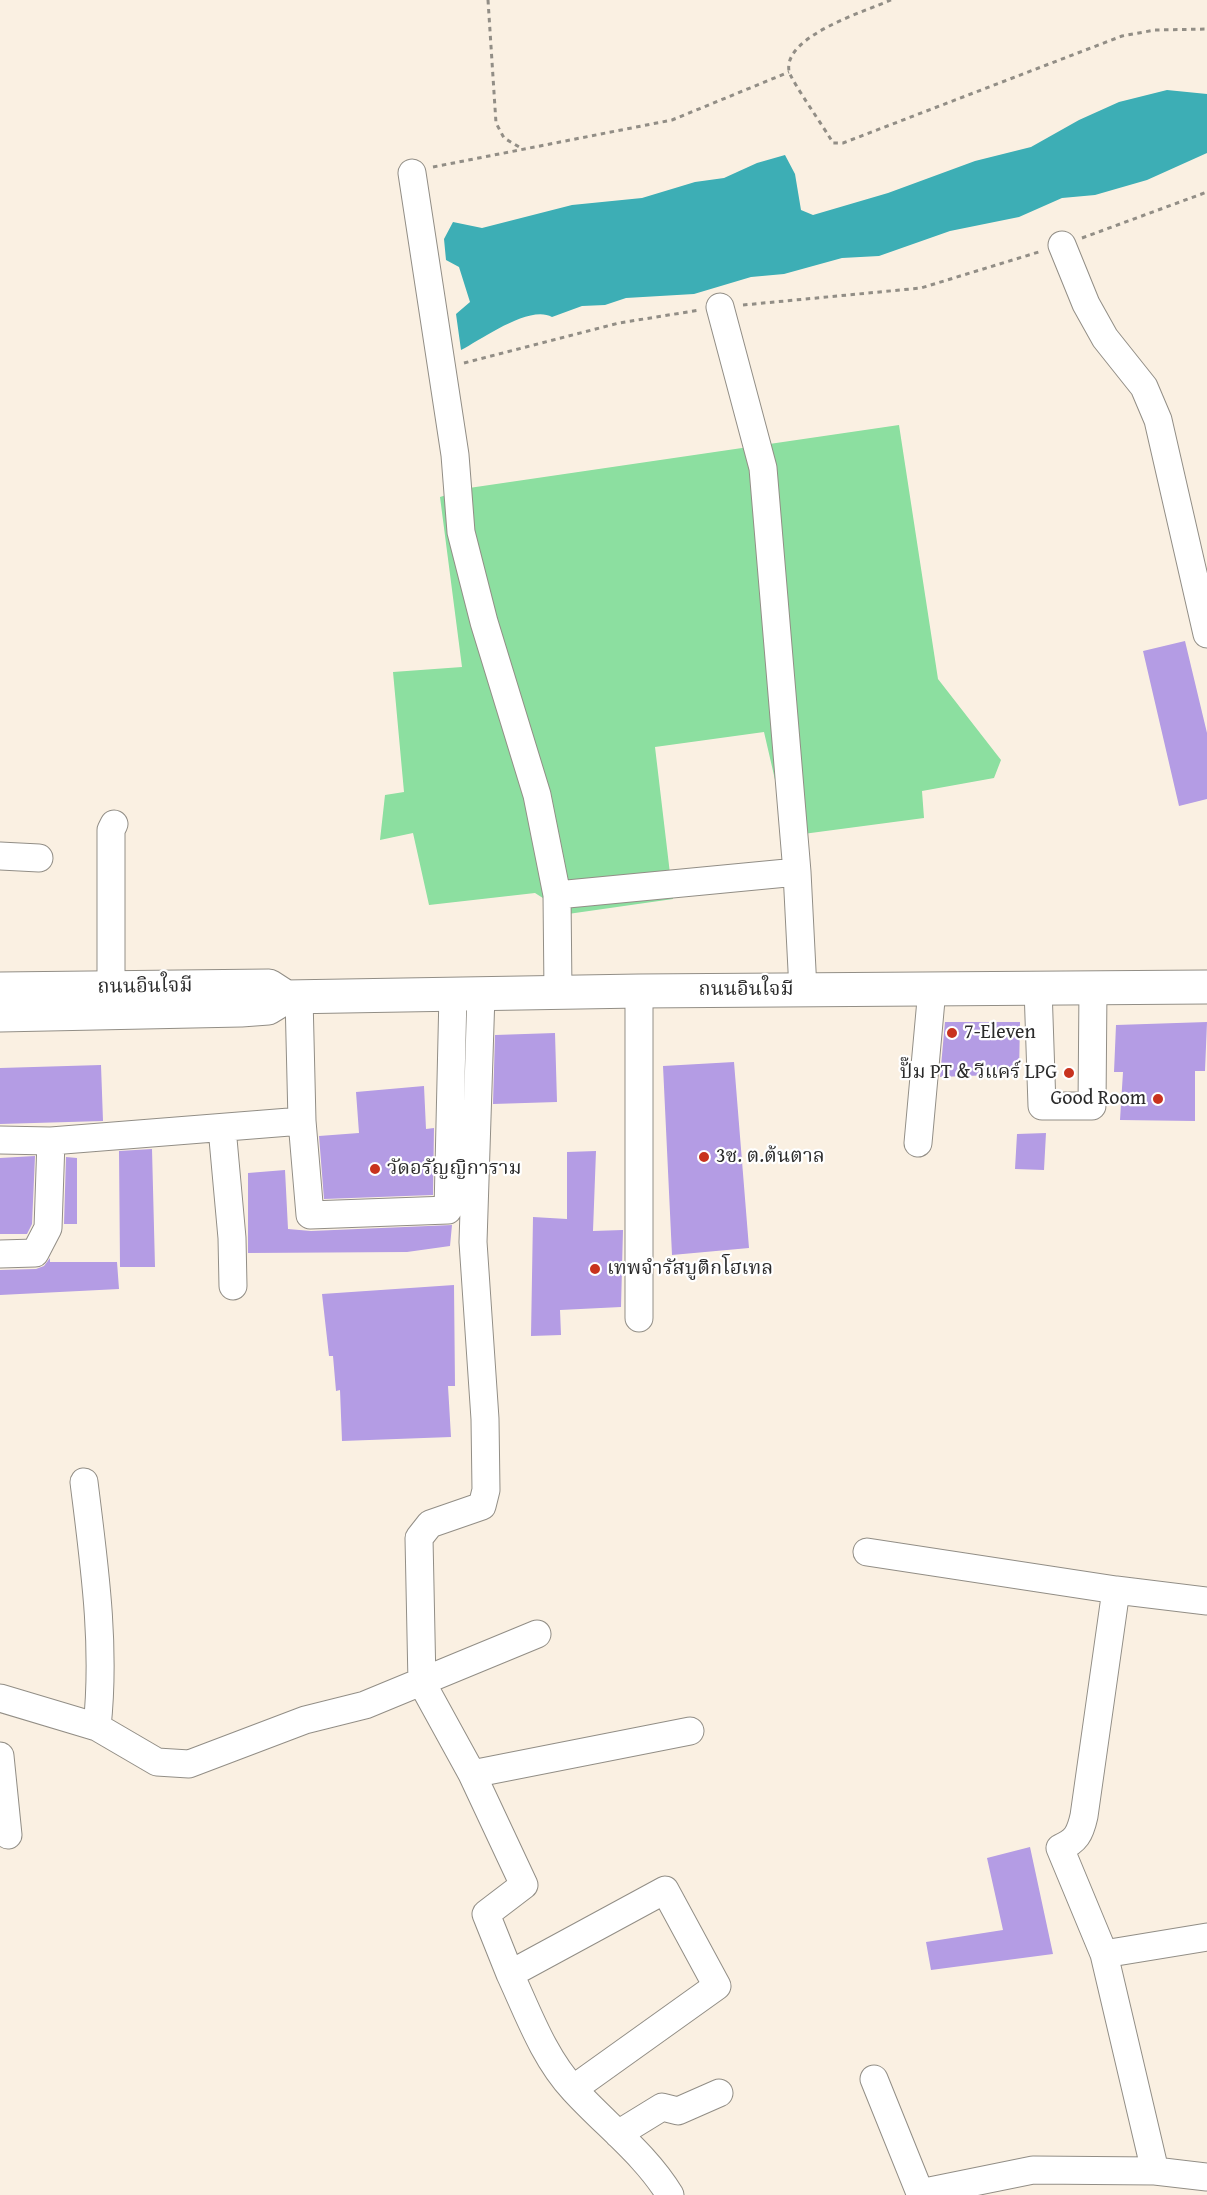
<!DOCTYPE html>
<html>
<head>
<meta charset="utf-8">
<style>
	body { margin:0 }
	canvas { display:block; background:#faf0e2 }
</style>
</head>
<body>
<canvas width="1207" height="2195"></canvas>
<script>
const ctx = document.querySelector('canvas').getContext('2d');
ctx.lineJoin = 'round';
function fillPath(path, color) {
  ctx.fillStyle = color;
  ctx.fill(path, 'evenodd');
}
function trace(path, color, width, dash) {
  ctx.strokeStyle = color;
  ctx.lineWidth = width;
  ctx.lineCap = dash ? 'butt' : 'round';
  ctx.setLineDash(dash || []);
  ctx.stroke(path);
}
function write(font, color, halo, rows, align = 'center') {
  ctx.font = font + ' "Gentium Book Plus","Noto Serif Thai",serif';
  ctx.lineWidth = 4.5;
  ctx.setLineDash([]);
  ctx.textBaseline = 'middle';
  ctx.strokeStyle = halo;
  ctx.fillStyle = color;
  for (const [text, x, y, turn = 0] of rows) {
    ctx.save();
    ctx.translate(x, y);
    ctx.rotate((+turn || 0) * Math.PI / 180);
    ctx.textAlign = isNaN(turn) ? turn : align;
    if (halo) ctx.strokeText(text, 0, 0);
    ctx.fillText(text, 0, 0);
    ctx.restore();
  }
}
fillPath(new Path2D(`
	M 899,425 L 938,679 L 1001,760 L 994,778 L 922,791 L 924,818 L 788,836 L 764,732 L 655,747 L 673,899 L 568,914 L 535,893 L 429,905 L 413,833 L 380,840 L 385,795 L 404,792 L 393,672 L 462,667 L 440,497 L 469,488 Z`), '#8cdfa0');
fillPath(new Path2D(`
	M 1167,90 L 1207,94 L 1207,153 L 1147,180 L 1095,195 L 1062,198 L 1019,217 L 950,231 L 879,256 L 842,258 L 784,274 L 751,277 L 694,294 L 626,298 L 605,305 L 582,306 L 552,317 C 530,304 482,339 461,350 L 456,314 L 470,302 L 459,267 L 446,260 L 444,239 L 453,222 L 482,228 L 572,205 L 642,198 L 695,182 L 724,178 L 757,163 L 785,155 L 795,174 L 801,210 L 813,215 L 888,193 L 975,161 L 1031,147 L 1079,120 L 1119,102 Z`), '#3daeb5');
fillPath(new Path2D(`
	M 1185,641 L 1207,733 L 1207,799 L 1179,806 L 1143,651 Z
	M 945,1022 L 1020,1022 L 1019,1074 L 940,1077 Z
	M 1207,1022 L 1205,1071 L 1195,1071 L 1195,1121 L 1120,1120 L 1123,1072 L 1114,1072 L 1116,1025 Z
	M 555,1033 L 557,1102 L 493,1104 L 495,1035 Z
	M 734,1062 L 749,1248 L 672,1255 L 663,1066 Z
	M 101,1065 L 103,1121 L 0,1124 L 0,1068 Z
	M 424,1086 L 426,1129 L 434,1128 L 433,1195 L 324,1199 L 319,1136 L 359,1133 L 356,1092 Z
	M 1046,1133 L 1044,1170 L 1015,1169 L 1017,1134 Z
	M 152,1149 L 155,1267 L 120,1267 L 119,1151 Z
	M 596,1151 L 593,1231 L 623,1230 L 621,1307 L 560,1310 L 561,1335 L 531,1336 L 533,1217 L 567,1219 L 567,1152 Z
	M 35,1156 L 32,1224 L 27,1234 L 0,1234 L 0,1158 Z
	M 66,1157 L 77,1158 L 77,1224 L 64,1224 Z
	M 285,1170 L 288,1229 L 311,1231 L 452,1225 L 450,1246 L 407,1252 L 248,1253 L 248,1173 Z
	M 50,1258 L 50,1262 L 117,1262 L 119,1289 L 0,1295 L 0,1270 L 36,1269 L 44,1266 Z
	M 454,1285 L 455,1386 L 448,1386 L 451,1437 L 342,1441 L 340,1390 L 336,1391 L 333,1356 L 329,1356 L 322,1294 Z
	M 1030,1847 L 1053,1954 L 931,1970 L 926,1942 L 1003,1930 L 987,1858 Z`), '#b49ce4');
const minor = new Path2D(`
	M 412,173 L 455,455 L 461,532 L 484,622 L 537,795 L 557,895 L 558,992
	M 1062,245 L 1086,304 L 1105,338 L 1144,387 L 1158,420 L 1207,634
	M 0,856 L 39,858
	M 797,872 L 803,990
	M 557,895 L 797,872 L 763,468 L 720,307
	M 111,987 L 111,830 L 114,824
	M 1038,988 L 1042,1106 L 1092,1106 L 1093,988
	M 639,991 L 639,1318
	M 481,994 L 473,1242 L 485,1419 L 486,1490 L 482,1506 L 430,1524 L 419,1538 L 422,1683 L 472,1774 L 690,1731
	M 302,1121 L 310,1215 L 448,1210 L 453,994
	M 222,1128 L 232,1238 L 233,1286
	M 0,1140 L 51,1141 L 302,1121 L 299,997
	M 918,1143 L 932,989
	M 0,1254 L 35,1253 L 48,1228 L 51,1141
	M 84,1482 C 94,1563 106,1645 97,1727
	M 867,1552 L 1116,1590
	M 1207,1601 L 1116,1590 L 1084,1816 C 1080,1834 1076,1841 1060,1848 L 1104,1954 L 1207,1937
	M 0,1698 L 97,1727 L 157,1762 L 189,1764 L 305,1720 L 365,1705 L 537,1634
	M 0,1756 L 8,1835
	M 472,1774 L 524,1885 L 486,1914 L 510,1974 L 665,1890 L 717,1986 L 573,2089
	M 510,1974 C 528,2013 544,2058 574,2090 C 606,2125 646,2155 670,2195
	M 874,2079 L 920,2193 L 1033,2170 L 1155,2171 L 1104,1954
	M 618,2134 L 662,2107 L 678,2111 L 719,2093
	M 1155,2171 L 1207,2177`);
const major = new Path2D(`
	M 0,989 L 269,986 L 286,997
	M 0,1015 L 241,1010 L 268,1008 L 286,997 L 639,991 L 1207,987`);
trace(minor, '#928e86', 29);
trace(major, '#928e86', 35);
trace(new Path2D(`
	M 488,0 L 496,123 L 504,138 L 521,148
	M 891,0 C 866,11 783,36 789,71 C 791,81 826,130 833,143 L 843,143 L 1122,36 L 1155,30 L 1207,29
	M 433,167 L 672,120 L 789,72
	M 1082,238 L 1207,192
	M 743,305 L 921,288 L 1042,251
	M 464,363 L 619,323 L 700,310`), '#928e86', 3, [4.5, 4.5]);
trace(minor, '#fff', 27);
trace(major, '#fff', 33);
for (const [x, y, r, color] of [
	[952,1033,6,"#c8321e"],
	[1069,1073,6,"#c8321e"],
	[1158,1099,6,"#c8321e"],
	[704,1157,6,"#c8321e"],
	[375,1169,6,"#c8321e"],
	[595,1269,6,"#c8321e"]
]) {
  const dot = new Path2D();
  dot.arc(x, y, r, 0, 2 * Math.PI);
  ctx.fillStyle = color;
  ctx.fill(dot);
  trace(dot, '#fff', 2);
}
write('20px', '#2b2b2b', '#fff', [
	["ถนนอินใจมี",145,987,-1],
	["ถนนอินใจมี",746,990]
]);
write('20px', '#2b2b2b', '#fff', [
	["7-Eleven",964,1033],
	["ปั๊ม PT & วีแคร์ LPG",1057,1073,"right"],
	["Good Room",1146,1099,"right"],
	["3ช. ต.ต้นตาล",716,1157],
	["วัดอรัญญิการาม",387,1169],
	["เทพจำรัสบูติกโฮเทล",607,1269]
], 'left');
</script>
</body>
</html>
